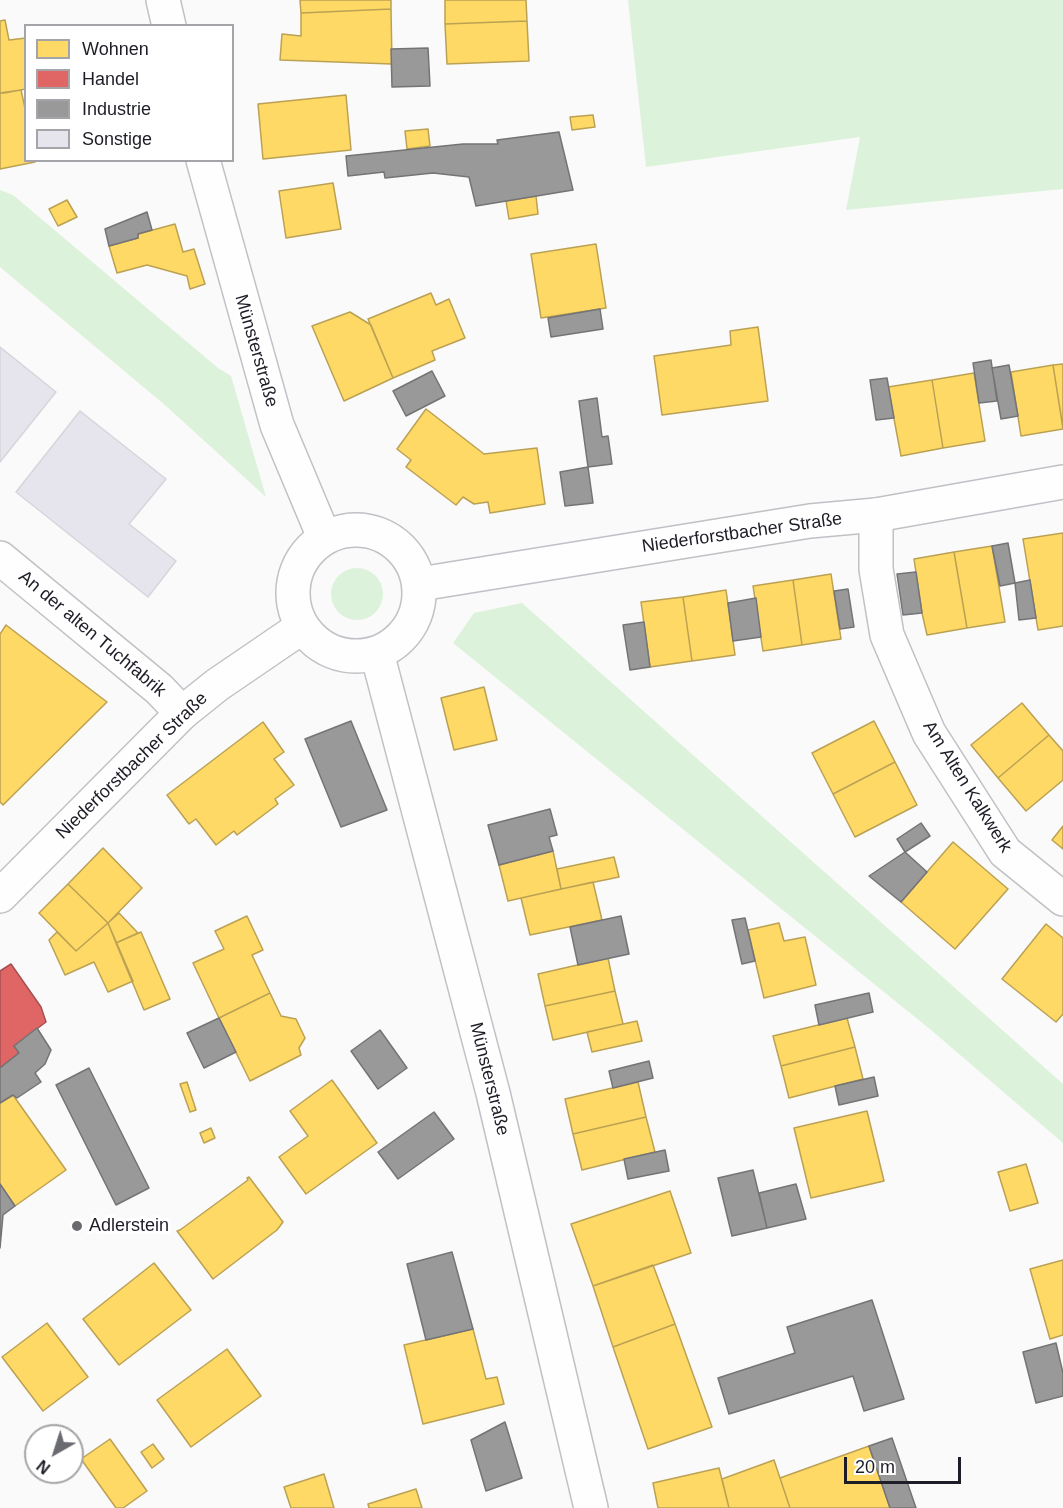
<!DOCTYPE html>
<html>
<head>
<meta charset="utf-8">
<style>
	body { margin:0 }
	#map { position:relative; width:1063px; height:1508px; overflow:hidden; background:#fafafa; font-family:Arial,sans-serif }
	canvas { display:block }
	.legend { position:absolute; left:24px; top:24px; width:210px; height:138px; box-sizing:border-box; background:#fff; border:2px solid #a5a5a9; margin:0; padding:8px 10px; list-style:none; font-size:18px; color:#1d1d27 }
	.legend li { display:flex; align-items:center; gap:12px; height:30px }
	.legend b { width:30px; border:2px solid #a5a5a9 }
	.north { position:absolute; left:24px; top:1424px; width:60px; height:60px; box-sizing:border-box; background:#fff; border:2px solid #a5a5a9; border-radius:50%; rotate:219deg; font-size:16px; font-weight:700; line-height:24px; text-align:center; color:#1d1d27 }
	.north::after { content:''; display:block; margin:auto; width:21px; height:27px; background:#6a6a71; clip-path:polygon(50% 0,100% 100%,50% 72%,0 100%) }
	.scale { position:absolute; left:844px; top:1457px; width:117px; height:27px; box-sizing:border-box; border:3px solid #1d1d27; border-top:0; padding-left:8px; font-size:18px; line-height:21px; white-space:nowrap; color:#1d1d27; -webkit-text-stroke:4px #fff; paint-order:stroke }
</style>
</head>
<body>
<div id="map">
<canvas width="1063" height="1508"></canvas>
<ul class="legend">
<li><b style="height:16px;background:#ffd966"></b>Wohnen</li>
<li><b style="height:16px;background:#e06666"></b>Handel</li>
<li><b style="height:16px;background:#999"></b>Industrie</li>
<li><b style="height:16px;background:#e6e5ed"></b>Sonstige</li>
</ul>
<div class="north">N</div>
<div class="scale">20 m</div>
</div>
<script>
const ctx = document.querySelector('canvas').getContext('2d');
ctx.lineJoin = 'round';
function fillPath(path, color) {
  ctx.fillStyle = color;
  ctx.fill(path, 'evenodd');
}
function trace(path, color, width, dash) {
  ctx.strokeStyle = color;
  ctx.lineWidth = width;
  ctx.lineCap = dash ? 'butt' : 'round';
  ctx.setLineDash(dash || []);
  ctx.stroke(path);
}
function write(font, color, halo, rows, align = 'center') {
  ctx.font = font + ' Arial,sans-serif';
  ctx.lineWidth = 6;
  ctx.setLineDash([]);
  ctx.textBaseline = 'middle';
  ctx.strokeStyle = halo;
  ctx.fillStyle = color;
  for (const [text, x, y, turn = 0] of rows) {
    ctx.save();
    ctx.translate(x, y);
    ctx.rotate((+turn || 0) * Math.PI / 180);
    ctx.textAlign = isNaN(turn) ? turn : align;
    if (halo) ctx.strokeText(text, 0, 0);
    ctx.fillText(text, 0, 0);
    ctx.restore();
  }
}
fillPath(new Path2D(`
	M 628,0 L 1063,0 L 1063,189 L 846,210 L 860,137 L 646,167 Z
	M 0,190 L 13,195 L 218,368 L 231,376 L 266,497 L 166,406 L 0,267 Z
	M331 594a26 26 0 1 1 52 0a26 26 0 1 1-52 0Z
	M 522,603 L 1063,1084 L 1063,1143 L 931,1030 L 453,643 L 474,613 Z`), '#ddf2da');
const homes = new Path2D(`
	M 300,0 L 391,0 L 391,9 L 301,13 Z
	M 445,0 L 526,0 L 527,21 L 445,24 Z
	M 391,9 L 392,64 L 280,60 L 282,34 L 301,36 L 301,13 Z
	M 5,20 L 9,40 L 26,38 L 26,89 L 4,93 L 0,93 L 0,21 Z
	M 527,21 L 529,61 L 447,64 L 445,24 Z
	M 21,90 L 26,113 L 26,160 L 35,160 L 35,162 L 0,169 L 0,93 Z
	M 346,95 L 351,150 L 263,159 L 258,104 Z
	M 593,115 L 595,127 L 572,130 L 570,117 Z
	M 428,129 L 430,146 L 407,149 L 405,131 Z
	M 333,183 L 341,229 L 286,238 L 279,191 Z
	M 536,196 L 538,214 L 509,219 L 506,201 Z
	M 67,200 L 77,217 L 58,226 L 49,209 Z
	M 175,224 L 183,252 L 194,249 L 205,284 L 190,289 L 187,276 L 147,265 L 117,273 L 109,246 L 138,238 L 138,234 Z
	M 596,244 L 606,308 L 541,318 L 531,254 Z
	M 431,293 L 436,305 L 449,299 L 465,338 L 432,351 L 435,360 L 393,378 L 368,319 Z
	M 350,312 L 371,325 L 393,378 L 344,401 L 312,326 Z
	M 758,327 L 768,401 L 662,415 L 654,356 L 731,345 L 730,331 Z
	M 1063,364 L 1063,428 L 1053,365 Z
	M 1053,365 L 1063,429 L 1021,436 L 1011,372 Z
	M 974,373 L 985,441 L 943,448 L 932,380 Z
	M 932,380 L 943,448 L 901,456 L 888,387 Z
	M 426,409 L 484,454 L 537,448 L 545,504 L 490,513 L 488,502 L 474,504 L 463,497 L 456,505 L 406,467 L 411,460 L 397,449 Z
	M 1063,533 L 1063,626 L 1038,630 L 1023,539 Z
	M 992,546 L 1005,622 L 967,628 L 954,552 Z
	M 954,552 L 967,628 L 927,635 L 922,613 L 914,559 Z
	M 831,574 L 841,639 L 802,645 L 793,580 Z
	M 793,580 L 802,645 L 763,651 L 753,586 Z
	M 726,590 L 735,655 L 692,661 L 683,597 Z
	M 683,597 L 692,661 L 650,667 L 641,602 Z
	M 6,625 L 107,702 L 3,805 L 0,802 L 0,634 Z
	M 484,687 L 497,740 L 454,750 L 441,698 Z
	M 1022,703 L 1049,735 L 998,778 L 971,745 Z
	M 874,721 L 895,762 L 833,794 L 812,753 Z
	M 263,722 L 284,752 L 274,759 L 294,785 L 275,799 L 278,804 L 237,835 L 234,831 L 216,845 L 196,819 L 189,824 L 167,795 Z
	M 1049,735 L 1063,751 L 1063,780 L 1026,811 L 998,778 Z
	M 895,762 L 917,805 L 855,837 L 833,794 Z
	M 1063,826 L 1063,849 L 1052,840 Z
	M 953,842 L 1008,889 L 955,949 L 901,902 Z
	M 103,848 L 142,888 L 108,923 L 68,884 Z
	M 553,851 L 561,889 L 508,901 L 499,865 Z
	M 614,857 L 619,877 L 561,889 L 557,869 Z
	M 593,882 L 602,920 L 530,935 L 521,898 Z
	M 68,884 L 108,923 L 76,951 L 39,913 Z
	M 119,913 L 138,933 L 116,943 L 108,923 Z
	M 247,916 L 263,950 L 252,955 L 270,993 L 219,1018 L 193,963 L 224,949 L 215,931 Z
	M 108,923 L 133,981 L 108,992 L 94,962 L 65,975 L 49,940 L 57,932 L 76,951 Z
	M 779,923 L 784,941 L 805,937 L 816,985 L 764,998 L 748,930 Z
	M 1046,924 L 1063,938 L 1063,1014 L 1056,1022 L 1002,979 Z
	M 141,932 L 170,999 L 144,1010 L 116,943 Z
	M 608,958 L 615,991 L 545,1006 L 538,974 Z
	M 615,991 L 623,1024 L 553,1040 L 545,1006 Z
	M 270,993 L 281,1016 L 296,1019 L 305,1038 L 299,1048 L 301,1055 L 250,1081 L 219,1018 Z
	M 847,1018 L 855,1047 L 781,1066 L 773,1036 Z
	M 637,1021 L 642,1041 L 592,1052 L 587,1032 Z
	M 855,1047 L 863,1079 L 789,1098 L 781,1066 Z
	M 332,1080 L 377,1143 L 306,1194 L 279,1157 L 308,1136 L 290,1111 Z
	M 187,1082 L 196,1110 L 190,1112 L 180,1084 Z
	M 638,1082 L 646,1117 L 573,1134 L 565,1099 Z
	M 13,1095 L 66,1170 L 15,1206 L 0,1184 L 0,1103 Z
	M 867,1111 L 884,1181 L 811,1198 L 794,1128 Z
	M 646,1117 L 655,1152 L 582,1170 L 573,1134 Z
	M 211,1128 L 215,1138 L 204,1143 L 200,1133 Z
	M 1026,1164 L 1038,1203 L 1010,1211 L 998,1172 Z
	M 249,1177 L 283,1222 L 277,1230 L 213,1279 L 177,1231 L 180,1230 L 248,1180 L 247,1178 Z
	M 670,1191 L 691,1253 L 593,1286 L 571,1224 Z
	M 1063,1260 L 1063,1335 L 1050,1339 L 1030,1269 Z
	M 154,1263 L 191,1310 L 119,1365 L 83,1319 Z
	M 653,1265 L 675,1324 L 613,1347 L 593,1286 Z
	M 47,1323 L 88,1377 L 43,1411 L 2,1357 Z
	M 675,1324 L 712,1427 L 648,1449 L 613,1347 Z
	M 473,1329 L 486,1379 L 497,1377 L 504,1404 L 423,1424 L 404,1345 Z
	M 227,1349 L 261,1396 L 191,1447 L 157,1400 Z
	M 110,1439 L 147,1491 L 123,1508 L 116,1508 L 81,1459 Z
	M 153,1444 L 164,1459 L 152,1468 L 141,1452 Z
	M 869,1446 L 890,1508 L 790,1508 L 780,1478 Z
	M 774,1460 L 790,1508 L 729,1508 L 722,1479 Z
	M 719,1468 L 729,1508 L 658,1508 L 653,1483 Z
	M 324,1474 L 334,1508 L 291,1508 L 284,1487 Z
	M 416,1489 L 422,1508 L 369,1508 L 368,1504 Z`);
fillPath(homes, '#ffd966');
trace(homes, '#bba153', 1.5);
const shops = new Path2D(`
	M 11,964 L 41,1007 L 46,1022 L 14,1046 L 19,1053 L 0,1068 L 0,971 Z`);
fillPath(shops, '#e06666');
trace(shops, '#a65053', 1.5);
const industry = new Path2D(`
	M 428,48 L 430,86 L 392,87 L 391,49 Z
	M 559,132 L 573,190 L 476,206 L 469,177 L 433,173 L 385,178 L 384,172 L 348,176 L 346,156 L 463,144 L 498,144 L 497,140 Z
	M 147,212 L 152,230 L 138,234 L 138,238 L 109,246 L 105,229 Z
	M 600,309 L 603,329 L 551,337 L 548,318 Z
	M 991,360 L 997,401 L 979,403 L 973,363 Z
	M 1009,365 L 1018,416 L 1001,419 L 992,368 Z
	M 432,371 L 445,396 L 406,416 L 393,391 Z
	M 887,378 L 894,418 L 876,420 L 870,380 Z
	M 597,398 L 602,437 L 608,436 L 612,464 L 588,467 L 579,401 Z
	M 588,467 L 593,503 L 565,506 L 560,472 Z
	M 1008,543 L 1015,583 L 1000,586 L 992,546 Z
	M 916,572 L 922,613 L 903,615 L 897,574 Z
	M 1030,580 L 1036,618 L 1019,620 L 1015,583 Z
	M 848,589 L 854,627 L 840,629 L 834,591 Z
	M 756,598 L 761,637 L 733,641 L 728,603 Z
	M 644,622 L 650,667 L 630,670 L 623,625 Z
	M 351,721 L 387,810 L 341,827 L 305,739 Z
	M 550,809 L 557,835 L 549,837 L 553,851 L 499,865 L 488,825 Z
	M 921,823 L 930,836 L 905,852 L 897,839 Z
	M 905,852 L 927,872 L 901,902 L 869,876 Z
	M 621,916 L 629,954 L 578,965 L 570,927 Z
	M 745,918 L 755,961 L 742,964 L 732,920 Z
	M 869,993 L 873,1012 L 819,1025 L 815,1005 Z
	M 219,1018 L 236,1052 L 204,1068 L 187,1033 Z
	M 37,1028 L 51,1050 L 45,1064 L 35,1073 L 41,1082 L 17,1098 L 13,1095 L 0,1103 L 0,1068 L 19,1053 L 14,1046 Z
	M 380,1030 L 407,1068 L 378,1089 L 351,1051 Z
	M 649,1061 L 653,1078 L 613,1088 L 609,1071 Z
	M 89,1068 L 149,1188 L 116,1205 L 56,1085 Z
	M 874,1077 L 878,1096 L 839,1105 L 835,1086 Z
	M 434,1112 L 454,1139 L 398,1179 L 378,1152 Z
	M 665,1150 L 669,1171 L 628,1179 L 624,1159 Z
	M 753,1170 L 767,1228 L 732,1236 L 718,1178 Z
	M 0,1184 L 15,1206 L 3,1215 L 0,1248 Z
	M 796,1184 L 806,1219 L 767,1228 L 759,1193 Z
	M 452,1252 L 473,1329 L 426,1340 L 407,1264 Z
	M 872,1300 L 904,1399 L 864,1411 L 853,1376 L 729,1414 L 718,1378 L 795,1353 L 787,1327 Z
	M 1056,1343 L 1063,1373 L 1063,1396 L 1036,1403 L 1023,1352 Z
	M 505,1422 L 522,1478 L 486,1491 L 471,1440 Z
	M 892,1438 L 916,1508 L 890,1508 L 869,1446 Z`);
fillPath(industry, '#999');
trace(industry, '#747477', 1.5);
const building = new Path2D(`
	M 0,347 L 56,392 L 0,462 Z
	M 80,411 L 166,479 L 129,524 L 176,561 L 148,597 L 16,492 Z`);
fillPath(building, '#e6e5ed');
trace(building, '#d6d5db', 1.5);
const street = new Path2D(`
	M 876,515 L 876,569 L 887,635 L 929,733 L 1005,852 L 1063,899
	M 0,558 L 159,689 L 182,713`);
const secondary = new Path2D(`
	M 163,0 L 169,26
	M 203,160 L 277,425 L 324,537
	M293 593a63 63 0 1 1 126 0a63 63 0 1 1-126 0Z
	M 420,584 L 810,521 L 876,515 L 1063,482
	M 377,653 L 493,1093 L 591,1508
	M 0,896 L 182,713 L 217,685 L 302,627`);
trace(street, '#c1c0c6', 36);
trace(secondary, '#c1c0c6', 36);
trace(street, '#fefefe', 33);
trace(secondary, '#fefefe', 33);
for (const [x, y, r, color] of [
	[77,1226,6,"#6a6a71"]
]) {
  const dot = new Path2D();
  dot.arc(x, y, r, 0, 2 * Math.PI);
  ctx.fillStyle = color;
  ctx.fill(dot);
  trace(dot, '#fff', 2);
}
write('18px', '#1d1d27', '#fff', [
	["Münsterstraße",256,351,74],
	["Niederforstbacher Straße",742,533,-8],
	["An der alten Tuchfabrik",92,634,40],
	["Niederforstbacher Straße",132,766,-44],
	["Am Alten Kalkwerk",967,787,58],
	["Münsterstraße",489,1079,76]
]);
write('18px', '#1d1d27', '#fff', [
	["Adlerstein",89,1226]
], 'left');
</script>
</body>
</html>
